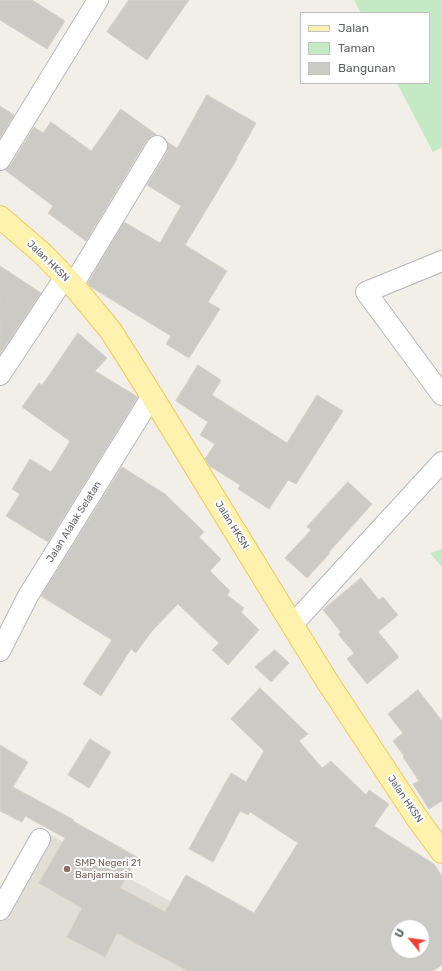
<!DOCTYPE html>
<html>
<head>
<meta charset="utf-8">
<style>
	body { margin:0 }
	#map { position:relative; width:442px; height:971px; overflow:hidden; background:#f1efe8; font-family:Rubik,sans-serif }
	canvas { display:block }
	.legend { position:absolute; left:300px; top:12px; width:130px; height:72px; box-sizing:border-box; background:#fff; border:1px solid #bfc1c3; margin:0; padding:5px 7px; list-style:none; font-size:12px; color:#5f6368 }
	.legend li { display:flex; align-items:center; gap:8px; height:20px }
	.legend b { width:20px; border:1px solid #bfc1c3 }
	.north { position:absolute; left:390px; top:919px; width:40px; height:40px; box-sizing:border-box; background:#fff; border:1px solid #bfc1c3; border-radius:50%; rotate:299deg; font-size:11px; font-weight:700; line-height:16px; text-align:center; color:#5f6368 }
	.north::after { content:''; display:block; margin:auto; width:14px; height:18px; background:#ea4335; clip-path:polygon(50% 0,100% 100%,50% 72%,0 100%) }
</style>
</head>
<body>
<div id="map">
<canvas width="442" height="971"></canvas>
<ul class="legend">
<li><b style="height:5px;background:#fff2af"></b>Jalan</li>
<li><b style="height:11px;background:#c5e8c5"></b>Taman</li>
<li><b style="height:11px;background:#cccac5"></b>Bangunan</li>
</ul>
<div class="north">U</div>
</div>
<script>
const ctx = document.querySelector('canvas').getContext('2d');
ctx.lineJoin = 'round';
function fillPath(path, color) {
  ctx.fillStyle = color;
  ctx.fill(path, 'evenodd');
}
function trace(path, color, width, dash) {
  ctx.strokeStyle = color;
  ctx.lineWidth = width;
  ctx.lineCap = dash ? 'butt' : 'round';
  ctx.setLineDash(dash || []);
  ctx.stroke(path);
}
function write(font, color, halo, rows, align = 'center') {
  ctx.font = font + ' Rubik,sans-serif';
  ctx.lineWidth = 4;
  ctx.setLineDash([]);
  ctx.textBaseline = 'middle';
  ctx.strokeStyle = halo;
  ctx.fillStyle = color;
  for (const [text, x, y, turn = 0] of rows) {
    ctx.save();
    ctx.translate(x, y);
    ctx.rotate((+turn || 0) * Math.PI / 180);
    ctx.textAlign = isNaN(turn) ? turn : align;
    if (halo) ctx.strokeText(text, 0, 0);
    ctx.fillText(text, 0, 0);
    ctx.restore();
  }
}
fillPath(new Path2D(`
	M 44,831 L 296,971 L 0,971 L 0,907 Z`), '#e1ded6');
fillPath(new Path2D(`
	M 354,0 L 442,0 L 442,147 L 433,152 L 397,83 L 429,83 L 429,13 L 361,13 Z
	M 442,549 L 442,567 L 430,553 Z`), '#c5e8c5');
const building = new Path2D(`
	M 0,0 L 32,0 L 65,21 L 47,49 L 0,20 Z
	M 129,0 L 189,0 L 147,60 L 107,32 Z
	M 207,95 L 256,123 L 236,159 L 237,159 L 185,245 L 227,271 L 208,302 L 220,309 L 189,358 L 166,344 L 171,336 L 91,287 L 88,283 L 124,222 L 160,243 L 181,206 L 147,185 L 167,152 L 168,147 L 167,142 L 177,148 Z
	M 0,106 L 14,115 L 0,138 Z
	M 121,109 L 157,135 L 151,136 L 147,140 L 86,241 L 48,213 L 53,206 L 5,170 L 10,166 L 34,127 L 43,133 L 51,122 L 91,151 Z
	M 0,266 L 41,293 L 0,354 Z
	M 78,333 L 107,358 L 95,371 L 138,397 L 48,542 L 6,516 L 20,494 L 12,489 L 30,459 L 51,472 L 70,441 L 22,407 L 39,383 L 42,385 Z
	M 198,365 L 221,380 L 212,395 L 287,443 L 317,395 L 343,411 L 296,484 L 288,480 L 269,509 L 238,489 L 240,485 L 210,466 L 205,459 L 215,444 L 200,435 L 208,422 L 176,401 Z
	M 122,467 L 165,494 L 204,532 L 199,537 L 221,559 L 210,571 L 230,591 L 227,595 L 244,608 L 241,612 L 259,630 L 228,665 L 212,650 L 219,643 L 178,604 L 151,632 L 136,653 L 131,649 L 101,696 L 83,684 L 112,640 L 41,596 Z
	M 348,482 L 372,504 L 329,552 L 330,553 L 307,578 L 285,558 L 311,530 L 307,527 Z
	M 361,578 L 379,600 L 383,597 L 398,615 L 378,632 L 399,657 L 367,684 L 347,659 L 354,653 L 338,634 L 341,632 L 323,610 Z
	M 275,650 L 289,663 L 271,682 L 255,667 Z
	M 260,688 L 308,734 L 299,741 L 322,768 L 331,761 L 366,795 L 369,790 L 389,804 L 374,826 L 434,864 L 442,876 L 442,965 L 433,971 L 188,971 L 117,933 L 105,957 L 67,937 L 82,908 L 39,883 L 65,838 L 25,816 L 22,822 L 0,811 L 0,745 L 28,762 L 13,787 L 74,820 L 73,821 L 137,857 L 120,888 L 165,912 L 186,875 L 254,913 L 298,843 L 250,812 L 248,815 L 240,811 L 213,862 L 189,849 L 218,796 L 231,773 L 246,782 L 264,751 L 231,719 ZM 398,927 L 422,927 L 422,951 L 398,951 Z
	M 418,690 L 442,721 L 442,801 L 429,809 L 413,784 L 419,781 L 403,757 L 404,756 L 393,741 L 403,733 L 388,714 Z
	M 90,739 L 111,752 L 89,788 L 68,775 Z`);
fillPath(building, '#cccac5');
trace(building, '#d6d1c6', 1);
const street = new Path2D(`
	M 0,160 L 98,0
	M 442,261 L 366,292 L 442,395
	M 73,285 L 157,146
	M 0,375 L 65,277
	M 293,624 L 442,462
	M 0,651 L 28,596 L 152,396
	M 0,910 L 40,839`);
const primary = new Path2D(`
	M 0,217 L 43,254 L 73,285 L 111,331 L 152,396 L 325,678 L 417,818 L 442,852`);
trace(street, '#b5b8bc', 22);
trace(primary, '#f2c960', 24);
trace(street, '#fff', 20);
trace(primary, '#fff2af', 22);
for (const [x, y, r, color] of [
	[67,869,4,"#8d6e63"]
]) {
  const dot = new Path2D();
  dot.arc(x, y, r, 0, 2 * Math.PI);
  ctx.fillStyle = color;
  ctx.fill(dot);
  trace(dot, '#fff', 1.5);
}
write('10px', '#5f6368', '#fff', [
	["Jalan HKSN",48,261,44],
	["Jalan Alalak Selatan",74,522,-58],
	["Jalan HKSN",232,525,58],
	["Jalan HKSN",405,799,56]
]);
write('10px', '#785e54', '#fff', [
	["SMP Negeri 21",75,863],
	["Banjarmasin",75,875]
], 'left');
</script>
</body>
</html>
